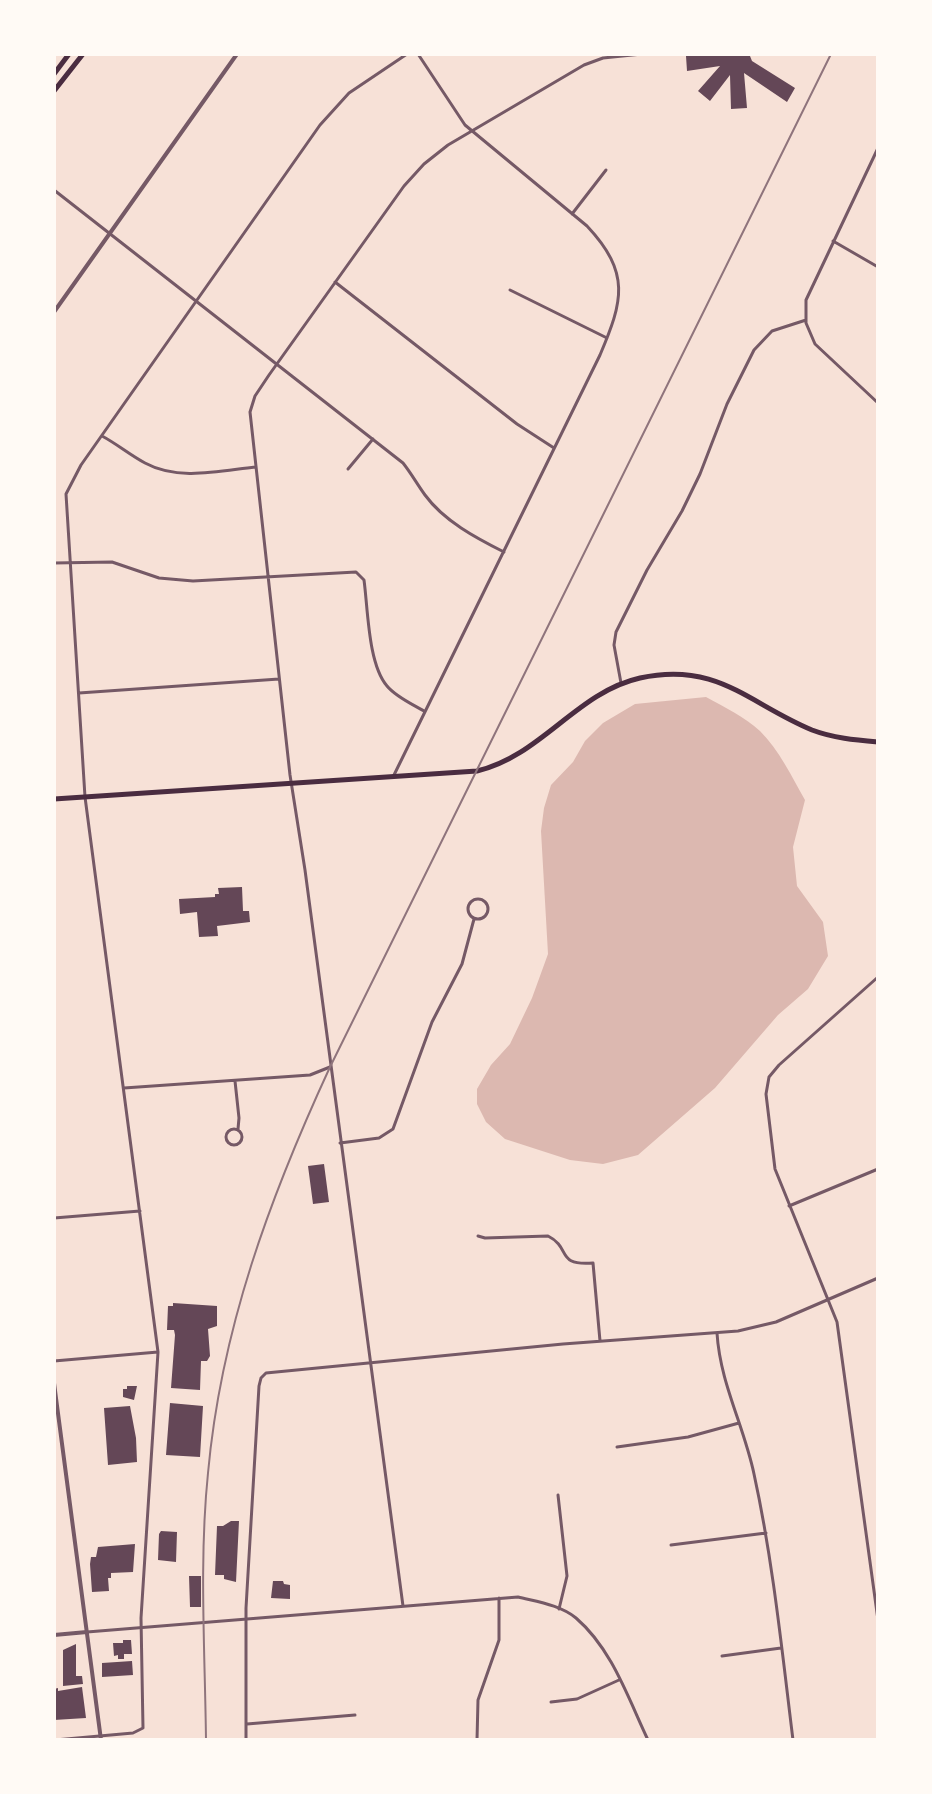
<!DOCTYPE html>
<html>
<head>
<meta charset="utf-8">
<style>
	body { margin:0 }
	#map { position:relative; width:932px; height:1794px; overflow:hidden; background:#f7e1d7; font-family:Lora,serif }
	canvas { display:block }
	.frame { position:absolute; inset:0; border:56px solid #fffaf5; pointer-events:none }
</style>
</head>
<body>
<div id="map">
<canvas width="932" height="1794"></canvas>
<div class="frame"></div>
</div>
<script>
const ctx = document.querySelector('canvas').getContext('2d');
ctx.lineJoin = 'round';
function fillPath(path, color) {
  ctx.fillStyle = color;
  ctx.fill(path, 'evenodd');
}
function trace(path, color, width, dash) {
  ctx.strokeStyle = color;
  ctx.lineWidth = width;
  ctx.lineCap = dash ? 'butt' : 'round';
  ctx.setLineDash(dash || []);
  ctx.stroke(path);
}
fillPath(new Path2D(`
	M 706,697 C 724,707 745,717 760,731 C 779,750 792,777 805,800 L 793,847 L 797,886 L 823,922 L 828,956 L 808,989 L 778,1015 L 715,1088 L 638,1155 L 603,1164 L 570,1160 L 505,1139 L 486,1122 L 477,1104 L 477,1089 L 491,1065 L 510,1044 L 532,998 L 548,954 L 541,831 L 544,808 L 551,785 L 573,762 L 585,741 L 603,723 L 635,704 Z`), '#dcb8b0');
fillPath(new Path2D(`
	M 703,54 L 754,54 L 750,56 L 752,61 L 795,88 L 787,102 L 744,73 L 747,108 L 731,109 L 730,75 L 710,101 L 698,91 L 720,66 L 687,71 L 686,56 Z
	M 242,887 L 243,911 L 249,911 L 250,922 L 217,926 L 218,936 L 199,937 L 197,912 L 180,914 L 179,899 L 215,897 L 215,894 L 219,894 L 218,888 Z
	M 324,1164 L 329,1202 L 313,1204 L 308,1166 Z
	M 173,1303 L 217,1306 L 217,1326 L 208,1329 L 210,1356 L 207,1361 L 201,1361 L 200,1390 L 171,1388 L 175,1335 L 174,1330 L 167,1330 L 168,1306 L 173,1306 Z
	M 127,1386 L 137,1386 L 134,1400 L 123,1397 L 123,1389 L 127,1389 Z
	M 170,1403 L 203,1406 L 200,1457 L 166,1455 Z
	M 130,1406 L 136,1438 L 137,1462 L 108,1465 L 104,1408 Z
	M 231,1521 L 239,1521 L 236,1582 L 224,1579 L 224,1575 L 215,1575 L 217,1526 L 223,1526 Z
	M 161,1531 L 177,1532 L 176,1562 L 158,1560 L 159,1534 Z
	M 135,1544 L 133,1572 L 111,1573 L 111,1578 L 108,1578 L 109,1591 L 92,1592 L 90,1564 L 91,1557 L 96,1557 L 98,1547 Z
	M 189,1576 L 201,1576 L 201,1607 L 190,1607 Z
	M 273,1581 L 283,1581 L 284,1584 L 290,1585 L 290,1599 L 271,1598 Z
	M 123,1640 L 131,1640 L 132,1654 L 124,1654 L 124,1659 L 118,1659 L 118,1655 L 114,1656 L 113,1643 L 123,1643 Z
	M 76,1644 L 76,1676 L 82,1676 L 83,1684 L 63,1686 L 63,1650 Z
	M 132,1661 L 133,1675 L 102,1677 L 102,1663 Z
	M 82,1687 L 86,1718 L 54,1720 L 54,1689 L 58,1688 L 58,1691 Z`), '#644757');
trace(new Path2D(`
	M 878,148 L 806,300 L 806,323 L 815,344 L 878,403
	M 54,190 L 403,463 C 411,473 417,484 425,495 C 444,521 476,538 504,552
	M 572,214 L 606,170
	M 833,241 L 878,267
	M 335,282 L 517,424 L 554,448
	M 510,290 L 607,338
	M 102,436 C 117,444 130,455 145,463 C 178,481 219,471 255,467
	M 348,469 L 373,439
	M 54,563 L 112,562 L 159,578 L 193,581 L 356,572 L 364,580 C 368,609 368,664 387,686 C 396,697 412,704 424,711
	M 621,683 L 614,645 L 616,632 L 647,570 L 682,511 L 700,474 L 727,404 L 754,350 L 772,331 L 806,320
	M 79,693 L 279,679
	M 393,777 L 600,355 C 623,301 631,273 587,226 L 465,125 L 418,54
	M468 909a10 10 0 1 1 20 0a10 10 0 1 1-20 0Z
	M 878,977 L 779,1065 L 769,1077 L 766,1094 L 775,1169 L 837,1322 L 878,1620
	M 235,1081 L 239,1118 L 238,1129
	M 124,1088 L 310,1075 L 330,1067
	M226 1137a8 8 0 1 1 16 0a8 8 0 1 1-16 0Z
	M 340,1143 L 379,1138 L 393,1129 L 432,1022 L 462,964 L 474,919
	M 789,1206 L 878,1169
	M 54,1218 L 140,1211
	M 478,1236 L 485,1238 L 548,1236 C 572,1248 555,1266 593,1263 L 600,1341
	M 717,1333 C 720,1383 744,1426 754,1474 C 773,1561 782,1651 793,1740
	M 54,1361 L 158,1352
	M 617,1447 L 688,1437 L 739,1423
	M 558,1495 L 567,1576 L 559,1609
	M 671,1545 L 766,1533
	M 403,1606 L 305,870 L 290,775 L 250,412 L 255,396 L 269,375 L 404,186 L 424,164 L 448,145 L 584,65 L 603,58 L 642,54
	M 87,1632 L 518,1597 C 538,1602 560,1605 576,1618 C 612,1649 628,1698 648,1740
	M 722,1656 L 781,1648
	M 551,1702 L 577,1699 L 619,1680
	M 247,1724 L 355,1715
	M 55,1740 L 133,1733 L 143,1728 L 141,1618 L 158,1352 L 85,797 L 66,494 L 81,465 L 320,125 L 349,93 L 407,54
	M 246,1740 L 246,1608 L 259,1386 L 261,1378 L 266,1373 L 563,1344 L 738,1331 L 776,1322 L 878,1278
	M 477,1740 L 478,1700 L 499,1640 L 499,1598`), '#755966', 3);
trace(new Path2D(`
	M 54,312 L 237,54
	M 54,1383 L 101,1740
	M 54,1635 L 87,1632`), '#755966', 4);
trace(new Path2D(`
	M 54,799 L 477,771 C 541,756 577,692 640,678 C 717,661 749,704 812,730 C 833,738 855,740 878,742`), '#4a2c40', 5);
trace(new Path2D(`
	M 54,74 L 69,54
	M 54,91 L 83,54`), '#4a2c40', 5);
trace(new Path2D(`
	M 206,1740 C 205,1651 199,1561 208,1473 C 221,1329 270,1197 330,1067 L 831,54`), '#8f747c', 2);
</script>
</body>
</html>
